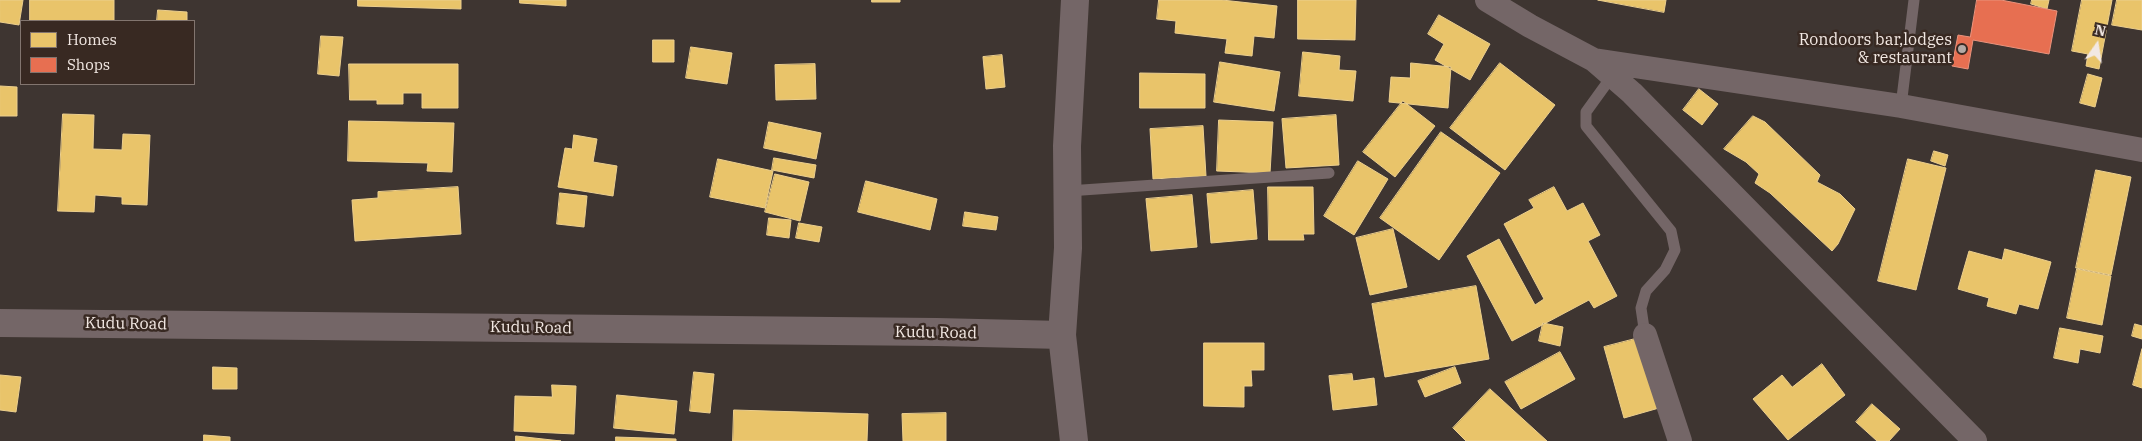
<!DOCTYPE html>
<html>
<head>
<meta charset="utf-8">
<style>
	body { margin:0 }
	#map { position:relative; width:2142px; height:441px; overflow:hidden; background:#3e3531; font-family:"IBM Plex Serif",serif }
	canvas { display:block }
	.legend { position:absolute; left:20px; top:20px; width:175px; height:65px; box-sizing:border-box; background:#382922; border:1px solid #82756f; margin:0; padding:6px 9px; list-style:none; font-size:15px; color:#f2e8e3 }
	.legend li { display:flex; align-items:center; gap:10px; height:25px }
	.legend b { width:25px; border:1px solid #82756f }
	.north { position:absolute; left:2072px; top:20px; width:50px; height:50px; -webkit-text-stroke:4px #382922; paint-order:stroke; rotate:13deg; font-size:14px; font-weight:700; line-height:20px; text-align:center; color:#f2e8e3 }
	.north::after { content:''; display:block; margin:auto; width:18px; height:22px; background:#f2e8e3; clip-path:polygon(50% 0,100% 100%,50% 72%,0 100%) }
</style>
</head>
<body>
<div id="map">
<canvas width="2142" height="441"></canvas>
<ul class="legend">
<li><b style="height:14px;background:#e9c46a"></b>Homes</li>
<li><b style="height:14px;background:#e76f51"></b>Shops</li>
</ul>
<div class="north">N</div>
</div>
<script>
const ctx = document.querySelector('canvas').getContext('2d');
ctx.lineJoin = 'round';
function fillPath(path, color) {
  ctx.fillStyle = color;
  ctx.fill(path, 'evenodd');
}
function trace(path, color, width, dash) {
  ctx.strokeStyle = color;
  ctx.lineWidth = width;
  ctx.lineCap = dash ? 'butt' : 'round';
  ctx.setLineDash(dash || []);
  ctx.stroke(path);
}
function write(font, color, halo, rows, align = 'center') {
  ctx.font = font + ' "IBM Plex Serif",serif';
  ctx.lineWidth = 5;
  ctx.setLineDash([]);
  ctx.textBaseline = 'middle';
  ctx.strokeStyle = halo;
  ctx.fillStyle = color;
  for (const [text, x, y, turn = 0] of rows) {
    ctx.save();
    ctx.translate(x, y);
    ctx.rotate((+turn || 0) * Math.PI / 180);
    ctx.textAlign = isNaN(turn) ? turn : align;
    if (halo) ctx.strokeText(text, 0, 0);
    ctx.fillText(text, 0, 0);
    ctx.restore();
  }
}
const homes = new Path2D(`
	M 0,0 L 23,0 L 19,25 L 0,22 Z
	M 30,0 L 114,0 L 114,21 L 30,21 Z
	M 358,0 L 461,0 L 461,9 L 358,6 Z
	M 520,0 L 566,0 L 566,6 L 520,3 Z
	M 872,0 L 900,0 L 900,2 L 872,2 Z
	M 1159,0 L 1222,0 L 1277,6 L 1274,38 L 1254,36 L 1252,56 L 1225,53 L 1227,39 L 1175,33 L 1176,21 L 1157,19 Z
	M 1298,0 L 1356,0 L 1355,40 L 1298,39 Z
	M 1598,0 L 1666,0 L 1664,12 Z
	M 2032,0 L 2049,0 L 2047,9 L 2031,4 Z
	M 2082,0 L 2112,0 L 2099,69 L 2086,66 L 2088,54 L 2072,51 Z
	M 2117,0 L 2142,0 L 2142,30 L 2112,25 Z
	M 158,10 L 187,12 L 187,21 L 157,21 Z
	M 1439,15 L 1490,44 L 1470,80 L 1435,60 L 1444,44 L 1428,34 Z
	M 321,36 L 343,37 L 339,76 L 318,74 Z
	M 653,40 L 674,40 L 674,62 L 653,62 Z
	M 691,47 L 732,53 L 727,84 L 686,78 Z
	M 1303,52 L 1340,56 L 1339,70 L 1356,71 L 1353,101 L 1299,96 Z
	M 1002,55 L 1005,87 L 986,89 L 983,57 Z
	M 1220,62 L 1280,72 L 1274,111 L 1214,102 Z
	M 1411,63 L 1451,67 L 1448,108 L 1389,102 L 1391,77 L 1410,78 Z
	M 1500,63 L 1555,105 L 1505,170 L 1450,128 Z
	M 349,64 L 458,64 L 458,108 L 422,108 L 422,93 L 403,93 L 403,104 L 377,104 L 377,100 L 350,100 Z
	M 815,64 L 816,99 L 776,100 L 775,65 Z
	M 1140,73 L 1205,74 L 1205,108 L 1140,108 Z
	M 2088,74 L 2102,78 L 2095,107 L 2080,103 Z
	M 0,86 L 17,87 L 17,116 L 0,116 Z
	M 1699,89 L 1718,104 L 1702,125 L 1683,110 Z
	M 1403,101 L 1435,126 L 1395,177 L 1363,152 Z
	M 63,114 L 94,115 L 93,149 L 122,150 L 123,134 L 150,135 L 147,205 L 122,204 L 122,197 L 95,195 L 94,212 L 58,211 Z
	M 1336,115 L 1339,165 L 1286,168 L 1282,119 Z
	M 1753,116 L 1765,122 L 1820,175 L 1817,182 L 1840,194 L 1855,209 L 1838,244 L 1832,251 L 1770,193 L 1755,183 L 1759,174 L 1746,162 L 1724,149 Z
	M 1219,120 L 1273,122 L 1270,173 L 1217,171 Z
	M 349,121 L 454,123 L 452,172 L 427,171 L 428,163 L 348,161 Z
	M 769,122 L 821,133 L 816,159 L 764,148 Z
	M 1203,126 L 1206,176 L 1153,179 L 1150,129 Z
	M 1441,132 L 1500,173 L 1439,260 L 1380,218 Z
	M 574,135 L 597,139 L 593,162 L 617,166 L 613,196 L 558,187 L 565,148 L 572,149 Z
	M 1934,151 L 1948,155 L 1945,166 L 1931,161 Z
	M 774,158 L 816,165 L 814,178 L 772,170 Z
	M 718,159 L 773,171 L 765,208 L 710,197 Z
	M 1908,159 L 1946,168 L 1916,290 L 1878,281 Z
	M 1358,161 L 1388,179 L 1354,235 L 1324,216 Z
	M 2096,170 L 2131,177 L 2111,275 L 2076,268 Z
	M 775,174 L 809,182 L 800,221 L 765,212 Z
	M 866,181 L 937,199 L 930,230 L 858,212 Z
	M 458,187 L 461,234 L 355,241 L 352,200 L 378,198 L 378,192 Z
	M 1268,187 L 1313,187 L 1314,234 L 1303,234 L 1304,240 L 1269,240 Z
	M 1554,187 L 1567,211 L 1583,203 L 1600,235 L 1588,241 L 1617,296 L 1594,308 L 1589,300 L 1512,341 L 1467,256 L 1499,239 L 1535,305 L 1544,299 L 1504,224 L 1534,208 L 1529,200 Z
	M 1253,190 L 1257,239 L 1211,243 L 1207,194 Z
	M 560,193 L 587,196 L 584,227 L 557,224 Z
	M 1192,195 L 1197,247 L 1151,251 L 1146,199 Z
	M 965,212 L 998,217 L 996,230 L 963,226 Z
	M 769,218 L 791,220 L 789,238 L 767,235 Z
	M 799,223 L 822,227 L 819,242 L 796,238 Z
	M 1393,229 L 1407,287 L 1370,295 L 1356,238 Z
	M 2005,249 L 2051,262 L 2038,309 L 2019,304 L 2016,314 L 1987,306 L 1989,298 L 1958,289 L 1969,251 L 2002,260 Z
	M 2077,269 L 2111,276 L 2102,325 L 2067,318 Z
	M 1476,286 L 1489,359 L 1385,377 L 1372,304 Z
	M 1543,323 L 1563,327 L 1560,346 L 1539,341 Z
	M 2135,324 L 2142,326 L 2142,339 L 2132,336 Z
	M 2060,328 L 2103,336 L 2100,353 L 2080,349 L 2078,363 L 2054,358 Z
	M 1639,338 L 1659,408 L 1624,418 L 1604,347 Z
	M 1204,343 L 1264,343 L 1264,370 L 1251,370 L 1252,386 L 1244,386 L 1244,407 L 1204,406 Z
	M 2142,349 L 2142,388 L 2133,385 Z
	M 1560,352 L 1575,379 L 1521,409 L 1505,382 Z
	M 1822,364 L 1845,395 L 1788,440 L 1753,399 L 1782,375 L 1792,387 Z
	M 213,367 L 237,368 L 237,389 L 213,389 Z
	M 1455,367 L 1461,383 L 1425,397 L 1418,381 Z
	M 694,372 L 714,374 L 710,413 L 690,411 Z
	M 1352,374 L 1353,381 L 1374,378 L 1377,405 L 1333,410 L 1329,376 Z
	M 0,375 L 21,377 L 16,412 L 0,410 Z
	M 552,385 L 576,386 L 574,434 L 514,431 L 515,396 L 552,397 Z
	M 1490,389 L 1547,441 L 1466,441 L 1453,428 Z
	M 617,395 L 677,401 L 674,434 L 614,428 Z
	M 1872,404 L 1900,429 L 1889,441 L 1877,441 L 1856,422 Z
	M 734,410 L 868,414 L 867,441 L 733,441 Z
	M 946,413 L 946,441 L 903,441 L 902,414 Z
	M 204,435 L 230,437 L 230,441 L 204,441 Z
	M 516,436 L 561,441 L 516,441 Z
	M 616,437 L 676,439 L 676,441 L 616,441 Z`);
fillPath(homes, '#e9c46a');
trace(homes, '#eccf8e', 1);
const shops = new Path2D(`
	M 1977,0 L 2001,0 L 2057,11 L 2049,54 L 1973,40 L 1968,69 L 1952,66 L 1958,35 L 1970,37 Z`);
fillPath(shops, '#e76f51');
trace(shops, '#ea937d', 1);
trace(new Path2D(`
	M 1612,76 L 1586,112 L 1586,126 L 1671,231 L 1675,250 L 1665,270 L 1646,291 L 1641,308 L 1645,335
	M 1901,106 L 1914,0
	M 1068,191 L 1329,173`), '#746667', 11);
trace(new Path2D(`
	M 1487,0 L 1530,26 L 1594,60 L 1901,106 L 2142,150
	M 1594,60 L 1632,93 L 1975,441
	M 1645,335 L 1680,441`), '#746667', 24);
trace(new Path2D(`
	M 0,323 L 937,332 L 1062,335
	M 1074,441 L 1062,335 L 1068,248 L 1067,146 L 1075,0`), '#746667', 28);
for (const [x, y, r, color] of [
	[1962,49,5,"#b3a9a5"]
]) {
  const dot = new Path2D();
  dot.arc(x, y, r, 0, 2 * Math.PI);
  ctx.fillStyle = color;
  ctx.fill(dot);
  trace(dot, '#382922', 2);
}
write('16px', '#f2e8e3', '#382922', [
	["Rondoors bar,lodges",1952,40],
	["& restaurant",1952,58]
], 'right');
write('16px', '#f2e8e3', '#382922', [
	["Kudu Road",126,324,1],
	["Kudu Road",531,328,1],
	["Kudu Road",936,333,1]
]);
</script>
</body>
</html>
